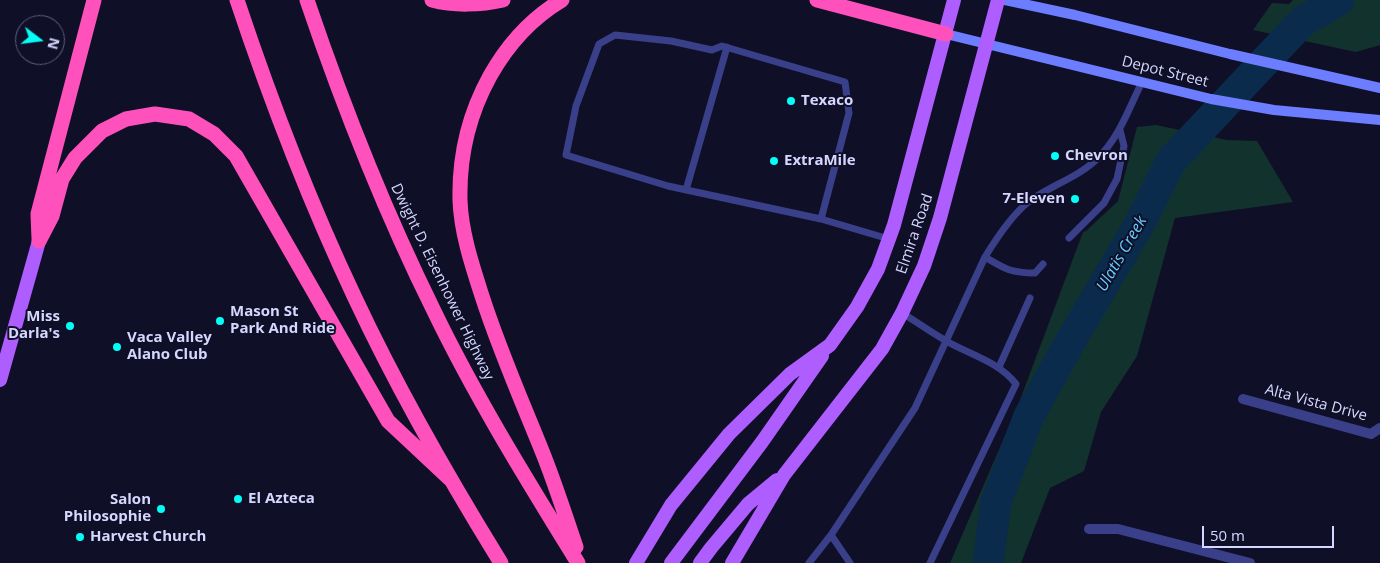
<!DOCTYPE html>
<html>
<head>
<meta charset="utf-8">
<style>
	body { margin:0 }
	#map { position:relative; width:1380px; height:563px; overflow:hidden; background:#100f28; font-family:"Open Sans",sans-serif }
	canvas { display:block }
	.north { position:absolute; left:15px; top:15px; width:50px; height:50px; box-sizing:border-box; background:#100f28; border:1px solid #5f5f7e; border-radius:50%; rotate:105deg; font-size:14px; font-weight:700; line-height:20px; text-align:center; color:#d6d7ff }
	.north::after { content:''; display:block; margin:auto; width:18px; height:22px; background:#02fff7; clip-path:polygon(50% 0,100% 100%,50% 72%,0 100%) }
	.scale { position:absolute; left:1202px; top:526px; width:132px; height:22px; box-sizing:border-box; border:2px solid #d6d7ff; border-top:0; padding-left:6px; font-size:15px; line-height:18px; white-space:nowrap; color:#d6d7ff; -webkit-text-stroke:4px #100f28; paint-order:stroke }
</style>
</head>
<body>
<div id="map">
<canvas width="1380" height="563"></canvas>
<div class="north">N</div>
<div class="scale">50 m</div>
</div>
<script>
const ctx = document.querySelector('canvas').getContext('2d');
ctx.lineJoin = 'round';
function fillPath(path, color) {
  ctx.fillStyle = color;
  ctx.fill(path, 'evenodd');
}
function trace(path, color, width, dash) {
  ctx.strokeStyle = color;
  ctx.lineWidth = width;
  ctx.lineCap = dash ? 'butt' : 'round';
  ctx.setLineDash(dash || []);
  ctx.stroke(path);
}
function write(font, color, halo, rows, align = 'center') {
  ctx.font = font + ' "Open Sans",sans-serif';
  ctx.lineWidth = 4;
  ctx.setLineDash([]);
  ctx.textBaseline = 'middle';
  ctx.strokeStyle = halo;
  ctx.fillStyle = color;
  for (const [text, x, y, turn = 0] of rows) {
    ctx.save();
    ctx.translate(x, y);
    ctx.rotate((+turn || 0) * Math.PI / 180);
    ctx.textAlign = isNaN(turn) ? turn : align;
    if (halo) ctx.strokeText(text, 0, 0);
    ctx.fillText(text, 0, 0);
    ctx.restore();
  }
}
fillPath(new Path2D(`
	M 1293,0 L 1380,0 L 1380,45 L 1356,52 L 1253,30 L 1272,3 L 1289,4 Z
	M 1156,125 L 1227,140 L 1257,141 L 1293,202 L 1175,218 L 1137,356 L 1101,412 L 1084,471 L 1050,488 L 1021,563 L 950,563 L 1017,408 L 1083,232 L 1086,231 L 1118,201 L 1137,127 Z`), '#12332d');
trace(new Path2D(`
	M 988,563 L 996,502 L 1029,416 L 1069,344 L 1140,223 L 1171,161 L 1303,21 L 1339,0`), '#0b2b4c', 31);
trace(new Path2D(`
	M 686,190 L 727,47
	M 821,219 L 668,186 L 566,155 L 576,106 L 599,44 L 615,35 L 671,41 L 712,50 L 722,46 L 845,82 L 849,113 L 821,219 L 889,239
	M 1069,238 L 1104,203 L 1117,179 L 1124,146 L 1120,130
	M 985,257 C 1005,269 1011,273 1035,273 L 1043,264
	M 902,313 C 917,322 932,333 948,342 C 971,355 999,362 1016,384 L 930,563
	M 999,367 L 1030,298
	M 831,535 L 850,563
	M 809,563 L 831,535 L 915,408 L 985,257 C 996,239 1014,212 1031,200 C 1052,185 1079,177 1098,158 C 1120,136 1129,108 1142,82`), '#394089', 7);
trace(new Path2D(`
	M 1243,399 L 1371,434 L 1380,428
	M 1089,529 L 1118,529 L 1250,563`), '#394089', 10);
trace(new Path2D(`
	M 1005,0 L 1075,15 L 1230,54 L 1380,88
	M 946,34 L 1211,99 L 1274,110 L 1380,120`), '#6d7dff', 10);
trace(new Path2D(`
	M 0,380 L 39,241
	M 636,563 L 671,505 L 729,434 L 790,374 L 830,345 L 857,307 L 878,269 L 894,225 L 954,0
	M 671,563 L 762,442 L 822,356
	M 700,563 L 711,548 L 748,504 L 777,480
	M 732,563 L 784,475 L 882,349 L 902,313 L 924,266 L 940,218 L 998,0`), '#ae5dff', 14);
trace(new Path2D(`
	M 237,0 C 271,102 309,201 355,298 C 398,390 448,477 501,563
	M 307,0 C 343,106 384,210 434,311 C 476,398 527,480 578,563
	M 432,0 C 454,6 481,5 503,0
	M 562,0 C 530,19 508,44 490,76 C 469,114 459,156 460,200 C 461,232 472,265 482,296 C 499,349 521,399 542,451 C 555,483 565,515 576,547
	M 817,0 L 946,34
	M 39,239 L 38,214 L 94,0
	M 39,241 L 52,216 L 62,179 L 75,158 L 102,131 L 126,119 L 155,114 L 189,119 L 214,134 L 236,156 L 388,421 L 451,480`), '#ff51bb', 15);
for (const [x, y, r, color] of [
	[791,101,5,"#02fff7"],
	[1055,156,5,"#02fff7"],
	[774,161,5,"#02fff7"],
	[1075,199,5,"#02fff7"],
	[220,321,5,"#02fff7"],
	[70,326,5,"#02fff7"],
	[117,347,5,"#02fff7"],
	[238,499,5,"#02fff7"],
	[161,509,5,"#02fff7"],
	[80,537,5,"#02fff7"]
]) {
  const dot = new Path2D();
  dot.arc(x, y, r, 0, 2 * Math.PI);
  ctx.fillStyle = color;
  ctx.fill(dot);
  trace(dot, '#100f28', 2);
}
write('15px', '#d6d7ff', '#100f28', [
	["Depot Street",1165,72,14],
	["Elmira Road",915,234,-71],
	["Dwight D. Eisenhower Highway",442,282,64],
	["Alta Vista Drive",1316,403,15]
]);
write('bold 15px', '#d6d7ff', '#100f28', [
	["Texaco",801,101],
	["Chevron",1065,156],
	["ExtraMile",784,161],
	["7-Eleven",1065,199,"right"],
	["Mason St",230,312],
	["Park And Ride",230,329],
	["Miss",60,317,"right"],
	["Darla's",60,334,"right"],
	["Vaca Valley",127,338],
	["Alano Club",127,355],
	["El Azteca",248,499],
	["Salon",151,500,"right"],
	["Philosophie",151,517,"right"],
	["Harvest Church",90,537]
], 'left');
write('italic 16px', '#64ccff', '#100f28', [
	["Ulatis Creek",1122,254,-60]
]);
</script>
</body>
</html>
